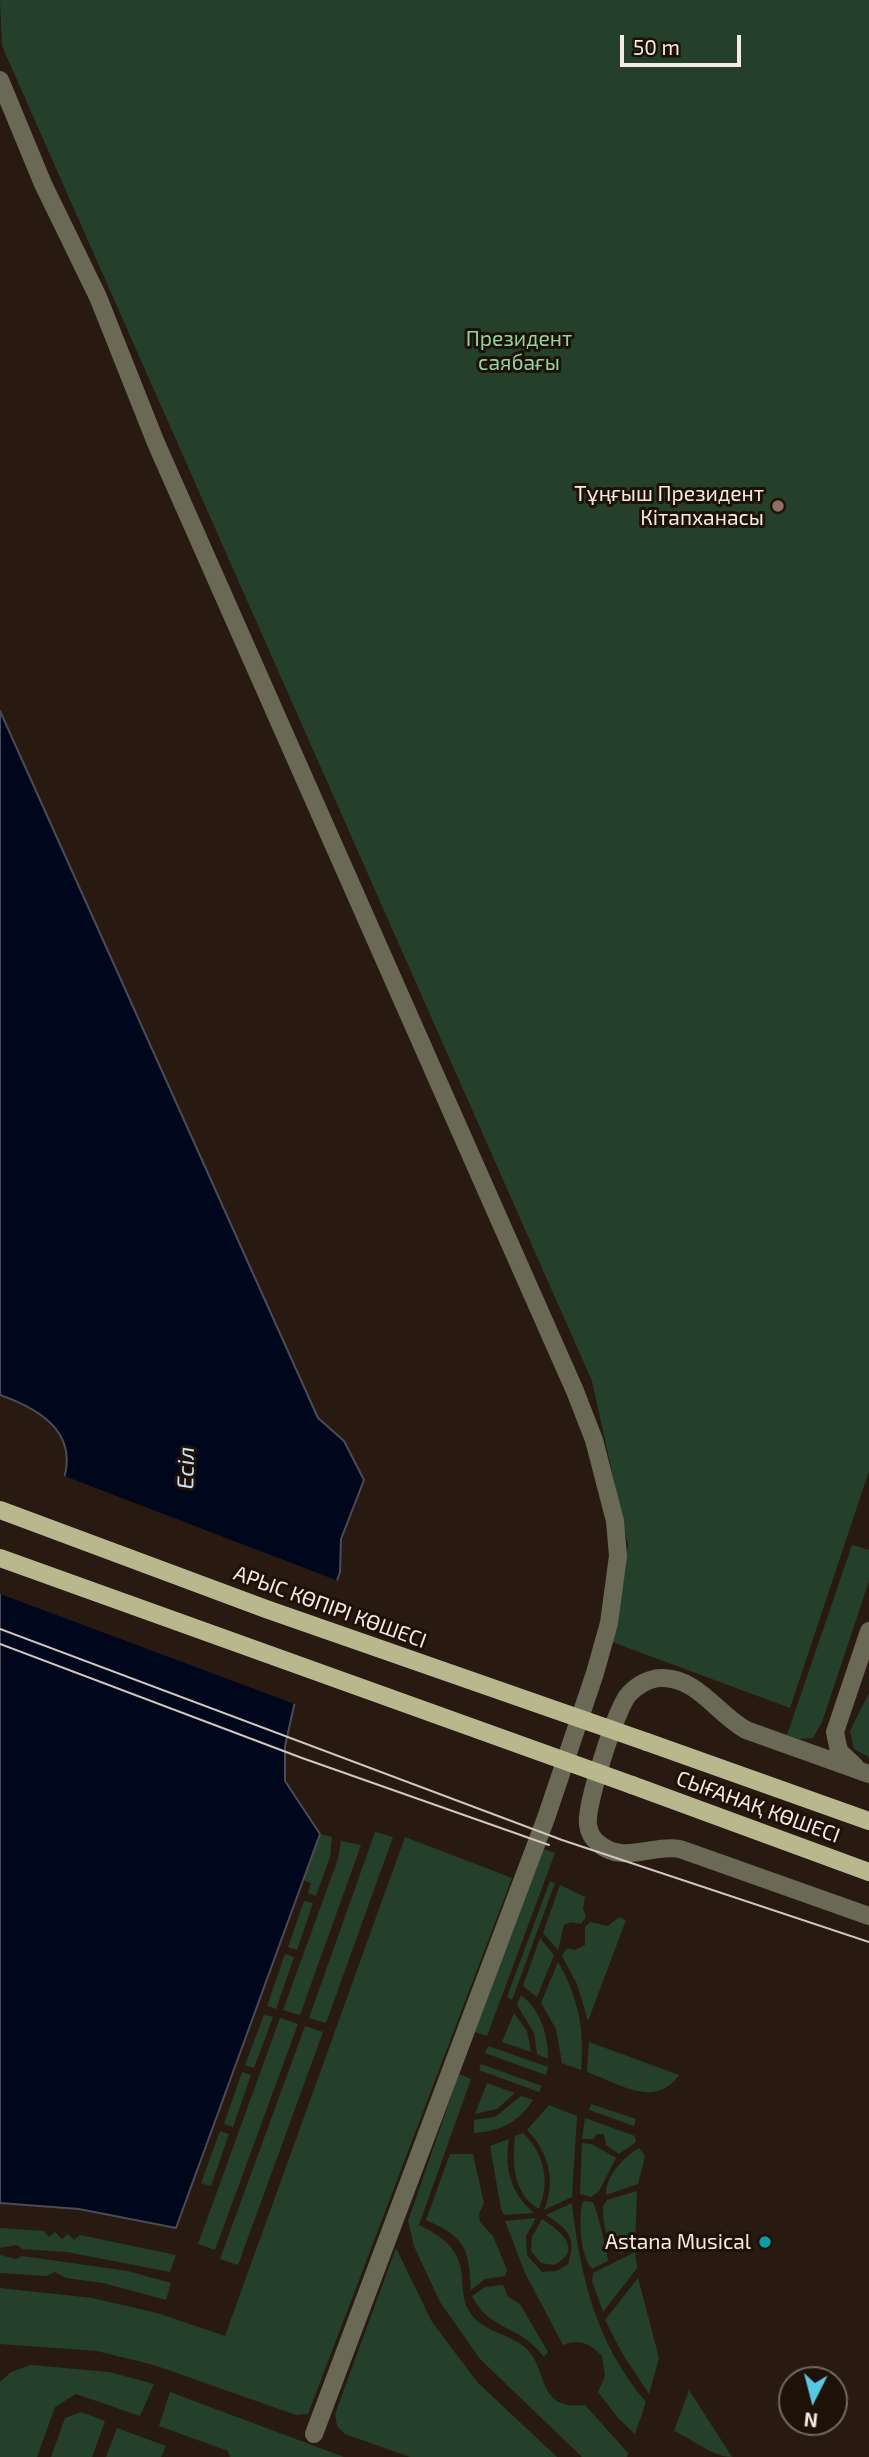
<!DOCTYPE html>
<html>
<head>
<meta charset="utf-8">
<style>
	body { margin:0 }
	#map { position:relative; width:869px; height:2457px; overflow:hidden; background:#281a11; font-family:"Exo 2",sans-serif }
	canvas { display:block }
	.north { position:absolute; left:778px; top:2366px; width:70px; height:70px; box-sizing:border-box; background:#1e1108; border:2px solid #746860; border-radius:50%; rotate:186deg; font-size:19px; font-weight:700; line-height:28px; text-align:center; color:#f5ebe4 }
	.north::after { content:''; display:block; margin:auto; width:24px; height:32px; background:#59c8e4; clip-path:polygon(50% 0,100% 100%,50% 72%,0 100%) }
	.scale { position:absolute; left:620px; top:35px; width:121px; height:32px; box-sizing:border-box; border:4px solid #f5ebe4; border-top:0; padding-left:9px; font-size:21px; line-height:24px; white-space:nowrap; color:#f5ebe4; -webkit-text-stroke:5px #1e1108; paint-order:stroke }
</style>
</head>
<body>
<div id="map">
<canvas width="869" height="2457"></canvas>
<div class="north">N</div>
<div class="scale">50 m</div>
</div>
<script>
const ctx = document.querySelector('canvas').getContext('2d');
ctx.lineJoin = 'round';
function fillPath(path, color) {
  ctx.fillStyle = color;
  ctx.fill(path, 'evenodd');
}
function trace(path, color, width, dash) {
  ctx.strokeStyle = color;
  ctx.lineWidth = width;
  ctx.lineCap = dash ? 'butt' : 'round';
  ctx.setLineDash(dash || []);
  ctx.stroke(path);
}
function write(font, color, halo, rows, align = 'center') {
  ctx.font = font + ' "Exo 2",sans-serif';
  ctx.lineWidth = 6;
  ctx.setLineDash([]);
  ctx.textBaseline = 'middle';
  ctx.strokeStyle = halo;
  ctx.fillStyle = color;
  for (const [text, x, y, turn = 0] of rows) {
    ctx.save();
    ctx.translate(x, y);
    ctx.rotate((+turn || 0) * Math.PI / 180);
    ctx.textAlign = isNaN(turn) ? turn : align;
    if (halo) ctx.strokeText(text, 0, 0);
    ctx.fillText(text, 0, 0);
    ctx.restore();
  }
}
fillPath(new Path2D(`
	M 0,0 L 869,0 L 869,1471 L 790,1708 L 612,1642 L 628,1545 L 592,1381 L 2,46 Z
	M 852,1545 L 869,1550 L 869,1581 L 822,1722 L 813,1738 L 799,1739 L 787,1735 Z
	M 869,1693 L 869,1757 L 854,1749 L 850,1731 Z
	M 375,1832 L 393,1837 L 326,2023 L 309,2018 Z
	M 320,1834 L 332,1837 L 330,1857 L 316,1896 L 308,1893 L 311,1883 L 303,1880 Z
	M 405,1837 L 512,1878 L 308,2414 L 296,2415 L 154,2365 L 97,2351 L 0,2344 L 0,2288 L 92,2298 L 157,2313 L 225,2336 Z
	M 341,1841 L 361,1845 L 300,2015 L 283,2010 L 338,1859 Z
	M 544,1849 L 555,1853 L 487,2036 L 475,2032 Z
	M 550,1881 L 555,1883 L 512,2000 L 507,1997 Z
	M 560,1885 L 585,1897 L 583,1909 L 586,1917 L 581,1924 L 570,1922 L 564,1925 L 558,1950 L 543,1933 Z
	M 304,1901 L 313,1903 L 297,1950 L 288,1947 Z
	M 619,1917 L 626,1920 L 588,2021 L 577,1984 L 562,1956 L 567,1948 L 575,1950 L 585,1945 L 585,1927 L 590,1922 L 608,1926 Z
	M 540,1938 L 554,1955 L 537,1997 L 523,1986 Z
	M 285,1954 L 294,1957 L 276,2009 L 267,2006 Z
	M 558,1962 C 578,1996 585,2031 581,2070 L 562,2063 L 556,2029 L 541,2003 Z
	M 521,1995 C 541,2011 548,2034 548,2059 L 537,2054 L 534,2033 L 517,2005 Z
	M 514,2013 L 527,2031 L 531,2052 L 502,2042 Z
	M 264,2015 L 273,2017 L 254,2068 L 245,2065 Z
	M 280,2018 L 298,2024 L 215,2250 L 198,2244 Z
	M 305,2026 L 323,2032 L 238,2265 L 220,2259 Z
	M 589,2042 L 679,2075 C 655,2109 620,2084 587,2072 Z
	M 488,2046 L 548,2067 L 546,2075 L 485,2053 Z
	M 481,2064 L 542,2086 L 539,2092 L 479,2070 Z
	M 242,2072 L 251,2075 L 233,2127 L 224,2124 Z
	M 459,2074 L 471,2079 L 419,2225 C 443,2237 461,2249 462,2279 C 463,2290 463,2301 469,2311 C 481,2331 504,2332 522,2345 C 551,2366 533,2411 585,2405 L 628,2453 L 627,2457 L 582,2457 L 480,2359 L 440,2302 L 414,2246 L 408,2221 Z
	M 487,2083 L 515,2093 L 497,2109 L 475,2114 Z
	M 521,2096 L 533,2100 C 518,2123 500,2131 474,2133 L 474,2120 L 495,2117 Z
	M 591,2104 L 636,2119 L 634,2126 L 589,2110 Z
	M 549,2105 L 577,2116 L 572,2197 L 544,2210 C 557,2181 548,2151 527,2130 Z
	M 585,2118 L 635,2136 L 636,2142 L 619,2154 L 606,2145 L 604,2134 L 597,2134 L 593,2139 L 582,2139 Z
	M 220,2131 L 229,2134 L 211,2186 L 201,2183 Z
	M 523,2133 C 545,2154 550,2181 539,2209 C 513,2194 512,2163 515,2136 Z
	M 509,2139 C 504,2168 511,2194 534,2213 L 504,2215 L 501,2209 L 490,2146 Z
	M 582,2143 L 592,2144 L 616,2158 L 599,2191 L 591,2197 L 580,2194 Z
	M 639,2148 L 645,2156 L 638,2184 L 606,2195 C 606,2175 623,2158 639,2148 Z
	M 450,2154 L 473,2154 L 484,2203 L 479,2214 L 480,2222 L 493,2236 L 507,2270 L 505,2276 L 485,2279 L 471,2290 C 469,2248 465,2237 426,2220 Z
	M 637,2191 L 635,2245 L 621,2254 C 607,2240 603,2229 603,2206 L 607,2200 Z
	M 583,2201 L 593,2202 C 596,2207 608,2254 608,2261 L 592,2269 C 580,2256 578,2217 583,2201 Z
	M 572,2203 C 580,2277 597,2345 646,2402 L 635,2434 L 618,2418 L 598,2392 L 605,2376 L 602,2356 C 591,2344 579,2338 563,2345 L 525,2273 L 505,2221 L 536,2218 L 526,2236 L 527,2255 L 542,2272 L 557,2271 L 568,2264 C 577,2237 568,2229 546,2215 Z
	M 542,2219 C 557,2229 586,2249 554,2265 L 541,2263 L 531,2251 L 532,2237 Z
	M 0,2228 L 44,2231 L 49,2237 L 55,2232 L 62,2239 L 68,2234 L 74,2240 L 80,2235 L 176,2255 L 170,2272 L 67,2252 L 23,2249 L 16,2245 L 0,2248 Z
	M 396,2248 L 432,2322 L 478,2383 L 557,2457 L 410,2457 L 345,2434 L 337,2426 L 335,2414 Z
	M 635,2252 L 637,2268 L 603,2312 L 592,2281 L 593,2273 Z
	M 0,2255 L 16,2259 L 22,2256 L 128,2271 L 171,2283 L 166,2300 L 103,2283 L 66,2278 L 55,2272 L 46,2276 L 0,2273 Z
	M 638,2278 L 659,2358 L 649,2394 L 622,2353 L 605,2320 Z
	M 503,2285 L 508,2297 L 520,2304 L 548,2352 L 544,2357 C 521,2325 489,2331 472,2296 L 485,2287 Z
	M 31,2365 L 109,2372 L 154,2384 L 140,2416 L 76,2394 L 55,2407 L 37,2457 L 0,2457 L 0,2382 L 11,2372 Z
	M 689,2390 L 732,2457 C 713,2457 692,2439 674,2431 Z
	M 170,2392 L 344,2457 L 230,2457 L 228,2451 L 159,2426 Z
	M 81,2412 L 105,2421 L 92,2457 L 51,2457 L 65,2418 Z
	M 117,2428 L 166,2446 L 161,2457 L 106,2457 Z`), '#24402b');
const water = new Path2D(`
	M 0,711 L 318,1418 L 344,1441 L 364,1480 L 341,1539 L 340,1572 L 296,1697 L 285,1746 L 285,1781 L 320,1834 L 176,2228 L 79,2209 L 0,2203 L 0,1581 C 49,1511 122,1438 0,1395 Z`);
fillPath(water, '#00061b');
trace(water, '#4a4b57', 2);
fillPath(new Path2D(`
	M 62,1475 L 341,1582 L 297,1705 L 0,1594 L 0,1575 L 51,1502 Z`), '#281a11');
trace(new Path2D(`
	M 0,80 L 43,184 L 98,297 L 156,443 L 575,1391 L 594,1440 L 615,1521 L 618,1556 L 609,1623 L 595,1673 L 546,1818 L 314,2434
	M 855,1766 L 839,1751 L 835,1732 L 869,1631
	M 869,1774 L 746,1730 C 717,1714 697,1677 661,1678 C 650,1678 637,1685 629,1694 C 616,1708 585,1807 588,1825 C 589,1832 593,1839 598,1843 C 622,1865 653,1844 680,1849 L 869,1916`), '#6a6955', 18);
trace(new Path2D(`
	M 647,1742 L 869,1821
	M 632,1785 L 869,1872`), '#b8b78d', 18);
trace(new Path2D(`
	M 0,1629 L 562,1840 L 869,1942
	M 0,1644 L 302,1758 L 549,1845`), '#d2c7c0', 2);
trace(new Path2D(`
	M 0,1510 L 266,1609 L 647,1742
	M 0,1558 L 632,1785`), '#b8b78d', 18);
for (const [x, y, r, color] of [
	[778,506,7,"#8d6e63"],
	[765,2242,7,"#0f9aa8"]
]) {
  const dot = new Path2D();
  dot.arc(x, y, r, 0, 2 * Math.PI);
  ctx.fillStyle = color;
  ctx.fill(dot);
  trace(dot, '#1e1108', 2.5);
}
write('21px', '#92d3a0', '#1e1108', [
	["Президент",519,339],
	["саябағы",519,363]
]);
write('21px', '#f5ebe4', '#1e1108', [
	["Тұңғыш Президент",764,494],
	["Кітапханасы",764,518],
	["Astana Musical",751,2242]
], 'right');
write('21px', '#f5ebe4', '#1e1108', [
	["АРЫС КӨПІРІ КӨШЕСІ",330,1607,20],
	["СЫҒАНАҚ КӨШЕСІ",758,1807,20]
]);
write('italic 23px', '#cbe0f7', '#1e1108', [
	["Есіл",186,1468,-89]
]);
</script>
</body>
</html>
